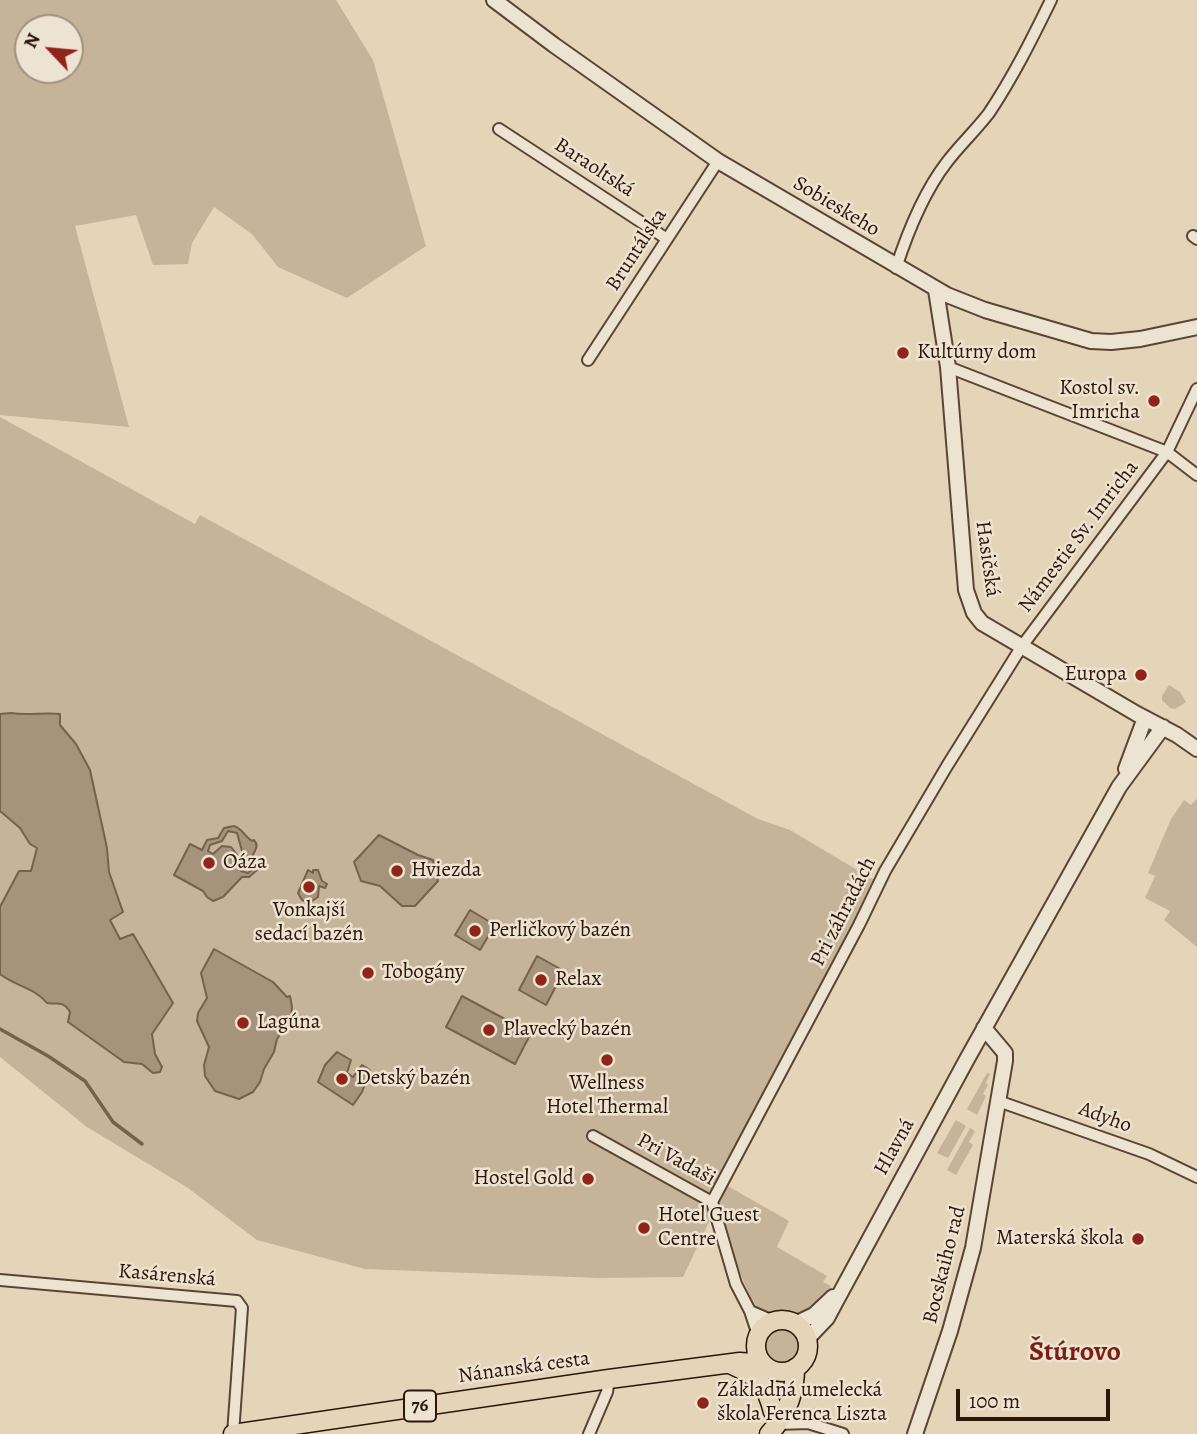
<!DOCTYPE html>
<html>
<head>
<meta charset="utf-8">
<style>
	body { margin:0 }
	#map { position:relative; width:1197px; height:1434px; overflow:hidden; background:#e4d4b8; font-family:Alegreya,serif }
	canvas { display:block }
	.north { position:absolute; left:14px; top:14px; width:70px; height:70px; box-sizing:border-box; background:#ede3d1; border:2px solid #a09181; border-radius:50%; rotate:296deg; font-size:19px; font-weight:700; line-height:28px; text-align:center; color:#2c1509 }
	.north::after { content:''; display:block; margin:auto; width:24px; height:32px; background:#8f2418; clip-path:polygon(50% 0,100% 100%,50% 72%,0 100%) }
	.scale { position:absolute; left:956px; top:1389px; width:154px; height:32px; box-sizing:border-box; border:4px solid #2c1509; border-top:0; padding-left:9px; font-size:21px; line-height:24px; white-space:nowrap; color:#2c1509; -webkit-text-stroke:5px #ede3d1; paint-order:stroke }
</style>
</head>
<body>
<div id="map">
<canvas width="1197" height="1434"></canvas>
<div class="north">N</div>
<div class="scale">100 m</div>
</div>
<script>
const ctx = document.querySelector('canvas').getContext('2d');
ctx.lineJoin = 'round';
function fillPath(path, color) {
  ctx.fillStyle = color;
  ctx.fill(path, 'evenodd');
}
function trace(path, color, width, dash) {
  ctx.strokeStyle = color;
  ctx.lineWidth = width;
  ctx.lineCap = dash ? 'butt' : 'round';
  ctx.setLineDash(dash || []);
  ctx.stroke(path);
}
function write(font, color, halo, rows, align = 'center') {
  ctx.font = font + ' Alegreya,serif';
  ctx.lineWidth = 5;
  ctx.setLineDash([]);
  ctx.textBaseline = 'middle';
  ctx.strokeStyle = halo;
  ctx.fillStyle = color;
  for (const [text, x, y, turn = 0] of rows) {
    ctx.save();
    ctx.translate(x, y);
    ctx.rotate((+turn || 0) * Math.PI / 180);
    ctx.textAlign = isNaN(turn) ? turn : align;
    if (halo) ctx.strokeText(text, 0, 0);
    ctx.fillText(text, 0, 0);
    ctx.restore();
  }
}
fillPath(new Path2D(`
	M 0,0 L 336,0 L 373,60 L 426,246 L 347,298 L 278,267 L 252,234 L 214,207 L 192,243 L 188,264 L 153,265 L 136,215 L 75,226 L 129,427 L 0,415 ZM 28,28 L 70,28 L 70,70 L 28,70 Z
	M 0,417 L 195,524 L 200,515 L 758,819 L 790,830 L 874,880 L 880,893 L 726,1185 L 789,1221 L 777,1247 L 827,1276 L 823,1282 L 831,1286 C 819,1302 805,1320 784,1316 C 777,1314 770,1317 763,1313 C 746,1303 725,1225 718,1203 L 683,1277 L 599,1278 L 365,1269 L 257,1240 L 188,1188 L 87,1127 L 0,1057 Z
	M 1169,685 L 1180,692 L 1186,702 L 1175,709 L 1170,708 L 1162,700 L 1162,696 Z
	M 1197,798 L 1197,947 L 1164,920 L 1170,911 L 1145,898 L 1155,876 L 1148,873 L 1171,819 L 1184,800 L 1191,805 Z
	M 987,1073 L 990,1074 L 986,1083 L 988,1085 L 983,1094 L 986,1096 L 977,1115 L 967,1109 Z
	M 956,1120 L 966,1126 L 948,1158 L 937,1153 Z
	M 970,1128 L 975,1131 L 969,1142 L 973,1145 L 956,1175 L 947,1170 Z
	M762 1346a19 19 0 1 1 38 0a19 19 0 1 1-38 0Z`), '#c5b49a');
const water = new Path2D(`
	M 11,713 C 30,716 42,712 60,714 L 60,725 L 76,744 L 90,770 L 107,848 L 109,872 L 123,912 L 110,920 L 120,939 L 133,934 L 173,1003 L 152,1034 L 155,1054 L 162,1067 L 160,1072 L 153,1073 L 142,1064 L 124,1062 L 68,1022 L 70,1012 C 63,1000 58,1005 47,1003 C 35,988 15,986 0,974 L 0,907 L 19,871 L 31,871 L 37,848 L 30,844 L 20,828 L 0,811 L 0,714 Z
	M 234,826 C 243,829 244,836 252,841 L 254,840 C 259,846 256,848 253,855 L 258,864 L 257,870 L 249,877 L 242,877 L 223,897 L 213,901 L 207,897 L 203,891 L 174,875 L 190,844 L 202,850 L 207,840 L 218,838 L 224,828 ZM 228,831 L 237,833 L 242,851 L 252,861 L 253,869 L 248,873 L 241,871 L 238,856 L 231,847 L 222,846 L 213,854 L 208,851 L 210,845 L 222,841 Z
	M 379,835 L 418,855 L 433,860 L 438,881 L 415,906 L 402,906 L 380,886 L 361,881 L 354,862 Z
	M 308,870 L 313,873 L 313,870 L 318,870 L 322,881 L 327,884 L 325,888 L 319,886 L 318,897 L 309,903 L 302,900 L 298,893 Z
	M 470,910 L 495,925 L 480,950 L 455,935 Z
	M 214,949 L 273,982 L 287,997 L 290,996 L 292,1007 L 291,1018 L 277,1039 L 274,1052 L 264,1069 L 260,1082 L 253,1092 L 239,1099 L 215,1091 L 205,1076 L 204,1065 L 209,1047 L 197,1021 L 198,1013 L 207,998 L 201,973 Z
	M 537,956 L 564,971 L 546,1005 L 519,990 Z
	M 462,996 L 531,1033 L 515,1064 L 446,1027 Z
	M 337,1052 L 351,1060 L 347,1073 L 353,1077 L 362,1065 L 370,1070 L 362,1092 L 353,1105 L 318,1082 L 325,1065 Z`);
fillPath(water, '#a5937c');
trace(water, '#75614e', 2);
trace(new Path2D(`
	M 0,1029 L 48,1056 L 85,1081 L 113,1122 L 142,1144`), '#75614e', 3.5);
const minor = new Path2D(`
	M 499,129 L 667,239
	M 1193,236 L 1197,239
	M 896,268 C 908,231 923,193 947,162 C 960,145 976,130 989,113 C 1013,77 1032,39 1051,0
	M 588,360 L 718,161
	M 948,367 L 1167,452 L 1197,475
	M 998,1101 L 1149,1154 L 1197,1177
	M 593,1136 L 712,1202 L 736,1284 L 750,1311 L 758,1335
	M 712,1202 L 859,925 L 885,871 L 947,766 L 1022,646 L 1167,452 L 1197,389
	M 0,1280 L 237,1301 L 242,1308 L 233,1434
	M 750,1311 L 773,1321
	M 778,1424 L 808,1423 L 843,1434
	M 589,1434 L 607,1392 L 609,1379`);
const tertiary = new Path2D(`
	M 494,0 L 554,45 L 718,161 L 947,295 L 985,310 L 1091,341 L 1111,342 L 1140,339 L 1197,327
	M 936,290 L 948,367 L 966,590 L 974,613 L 982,623 L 1137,714 L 1177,735 L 1197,749
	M 1126,769 L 1145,718
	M 795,1324 L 814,1315 L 833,1297
	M 807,1339 L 827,1318 L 835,1303 L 966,1061 L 1119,787 L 1163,727
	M 915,1434 L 950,1331 L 973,1248 L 1005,1061 L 1005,1053 L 984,1028`);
const primary = new Path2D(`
	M756 1346a26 26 0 1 1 52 0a26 26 0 1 1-52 0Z
	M 732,1365 C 759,1377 766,1384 773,1412
	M 233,1434 L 609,1379 L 740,1362 L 763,1364
	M 769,1434 C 786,1416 795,1393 795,1368`);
trace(minor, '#5a4535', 14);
trace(tertiary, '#5a4535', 18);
trace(primary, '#2c1509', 21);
trace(minor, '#ede3d1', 10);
trace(tertiary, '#ede3d1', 14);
trace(primary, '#e4d4b8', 18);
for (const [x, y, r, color] of [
	[903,353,7,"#8f2418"],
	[1154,401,7,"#8f2418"],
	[1141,675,7,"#8f2418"],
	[209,863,7,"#8f2418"],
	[397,871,7,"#8f2418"],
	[309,887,7,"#8f2418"],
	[475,931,7,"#8f2418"],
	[368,973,7,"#8f2418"],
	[541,980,7,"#8f2418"],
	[243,1023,7,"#8f2418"],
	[489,1030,7,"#8f2418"],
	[607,1060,7,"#8f2418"],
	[342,1079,7,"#8f2418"],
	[588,1179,7,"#8f2418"],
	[644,1228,7,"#8f2418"],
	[1138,1239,7,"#8f2418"],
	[703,1403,7,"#8f2418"]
]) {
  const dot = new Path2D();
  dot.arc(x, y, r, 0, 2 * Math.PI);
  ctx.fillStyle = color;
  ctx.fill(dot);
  trace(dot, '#ede3d1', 2.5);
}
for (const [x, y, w] of [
	[420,1406,32]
]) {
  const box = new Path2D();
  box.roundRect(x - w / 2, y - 15.5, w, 31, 5);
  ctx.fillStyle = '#ede3d1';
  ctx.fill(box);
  trace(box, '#2c1509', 2);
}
write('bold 19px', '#2c1509', null, [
	["76",420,1406]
]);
write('21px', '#2c1509', '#ede3d1', [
	["Baraoltská",594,168,33],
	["Sobieskeho",836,207,31],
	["Bruntálska",637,250,-57],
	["Námestie Sv. Imricha",1079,537,-53],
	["Hasičská",987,559,82],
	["Pri záhradách",844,912,-63],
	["Adyho",1105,1118,20],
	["Hlavná",895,1147,-61],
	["Pri Vadaši",676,1160,29],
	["Bocskaiho rad",945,1265,-76],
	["Kasárenská",167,1276,5],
	["Nánanská cesta",524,1368,-8]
]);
write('21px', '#2c1509', '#ede3d1', [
	["Kultúrny dom",917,353],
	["Kostol sv.",1140,389,"right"],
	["Imricha",1140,413,"right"],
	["Europa",1127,675,"right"],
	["Oáza",223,863],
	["Hviezda",411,871],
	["Vonkajší",309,911,"center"],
	["sedací bazén",309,935,"center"],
	["Perličkový bazén",489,931],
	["Tobogány",382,973],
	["Relax",555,980],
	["Lagúna",257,1023],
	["Plavecký bazén",503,1030],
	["Detský bazén",356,1079],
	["Wellness",607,1084,"center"],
	["Hotel Thermal",607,1108,"center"],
	["Hostel Gold",574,1179,"right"],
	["Hotel Guest",658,1216],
	["Centre",658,1240],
	["Materská škola",1124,1239,"right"],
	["Základná umelecká",717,1391],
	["škola Ferenca Liszta",717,1415]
], 'left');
write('bold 28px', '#7a1f14', '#ede3d1', [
	["Štúrovo",1075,1353]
]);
</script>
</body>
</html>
